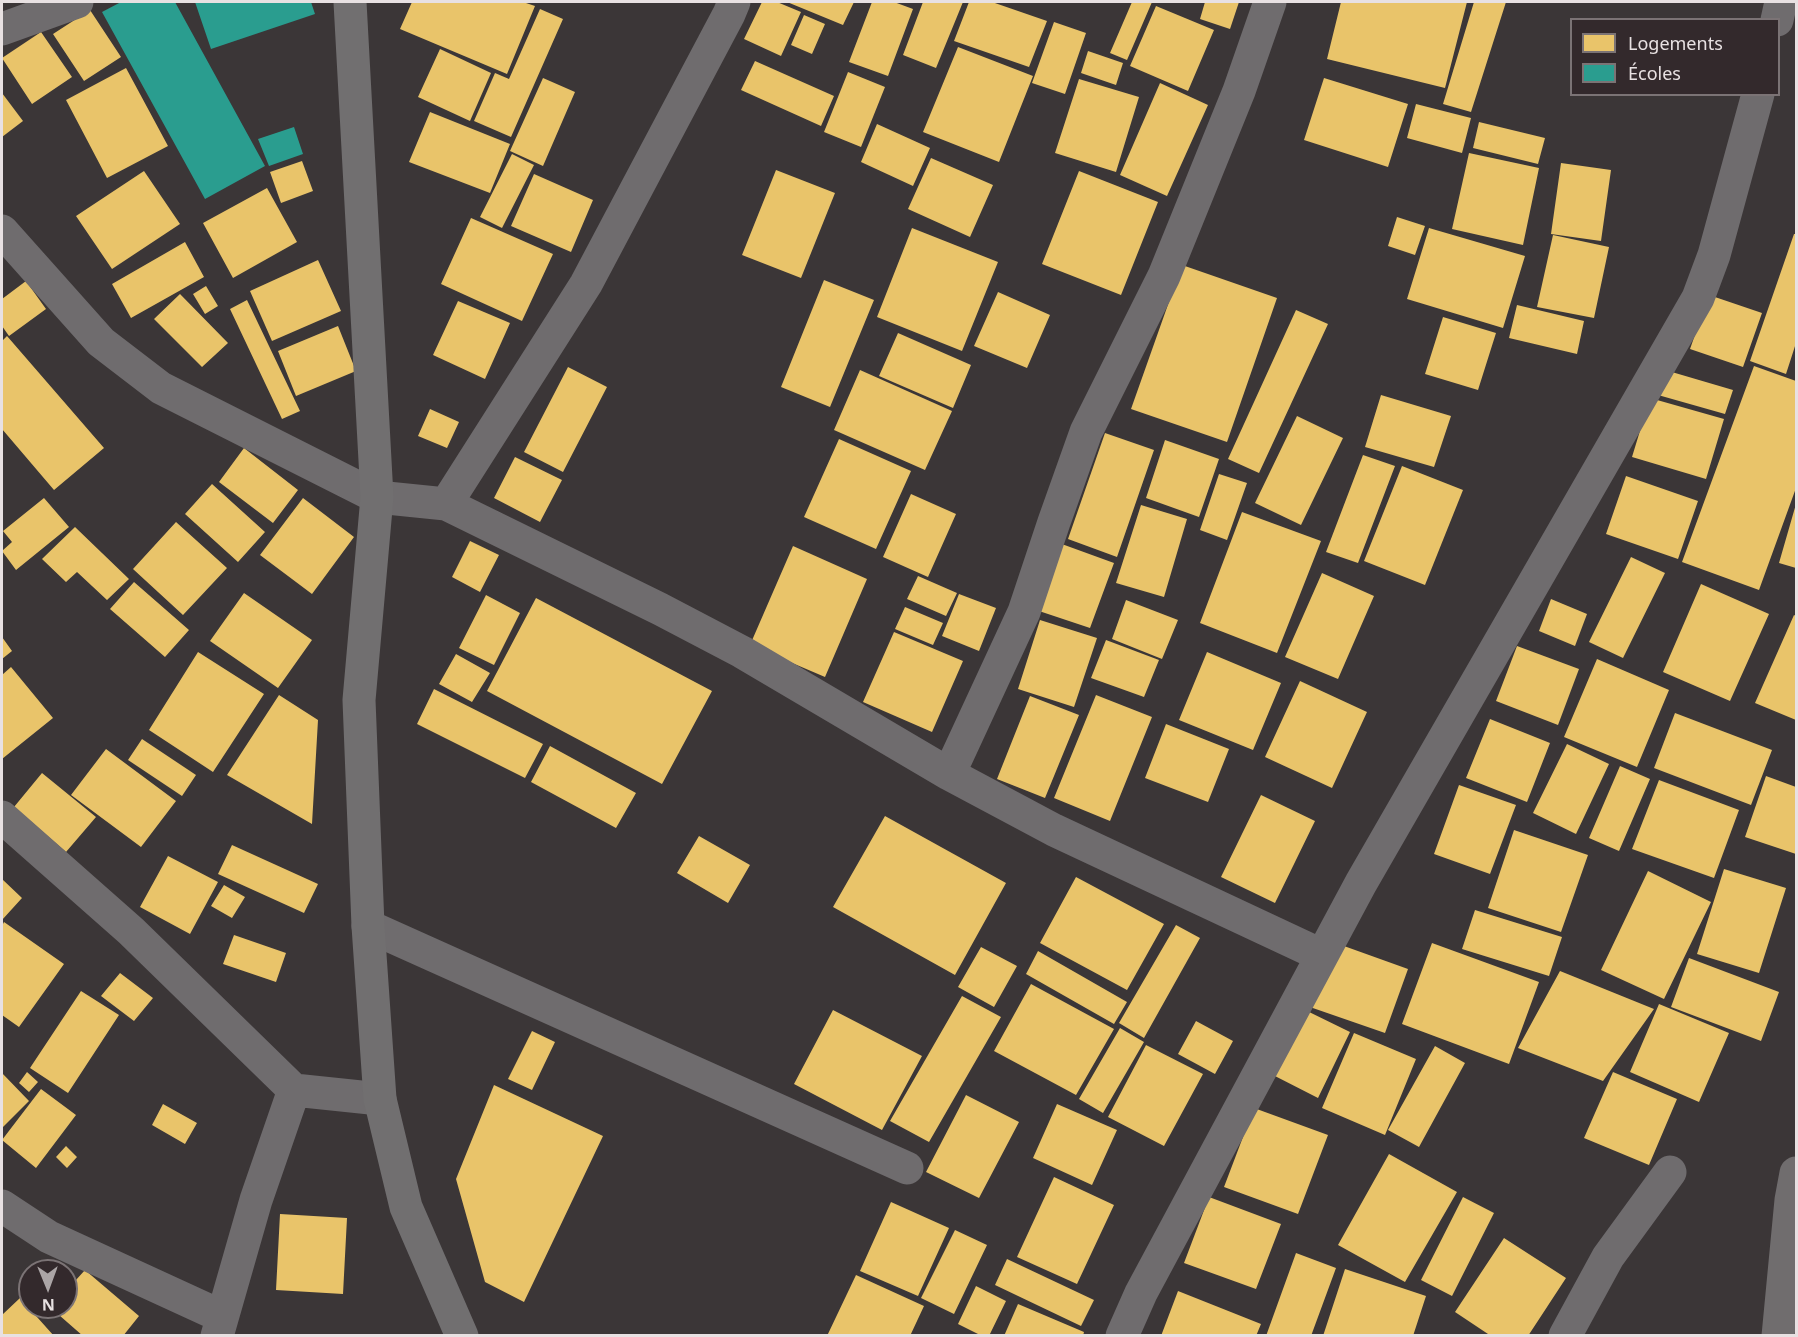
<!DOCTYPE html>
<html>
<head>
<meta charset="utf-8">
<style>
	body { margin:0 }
	#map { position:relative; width:1798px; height:1337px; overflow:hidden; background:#3b3637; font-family:"Noto Sans",sans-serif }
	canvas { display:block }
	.frame { position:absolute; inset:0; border:3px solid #e8e1e2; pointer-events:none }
	.legend { position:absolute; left:1570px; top:18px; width:210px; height:78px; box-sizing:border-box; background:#33292c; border:2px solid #7b7375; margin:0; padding:8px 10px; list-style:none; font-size:18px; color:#e8e1e2 }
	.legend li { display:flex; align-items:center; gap:12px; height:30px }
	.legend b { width:30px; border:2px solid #7b7375 }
	.north { position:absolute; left:18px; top:1259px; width:60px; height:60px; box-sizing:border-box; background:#33292c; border:2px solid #7b7375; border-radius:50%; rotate:179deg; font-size:16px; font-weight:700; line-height:24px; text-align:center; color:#e8e1e2 }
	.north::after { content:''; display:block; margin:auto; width:21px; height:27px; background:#aba5a6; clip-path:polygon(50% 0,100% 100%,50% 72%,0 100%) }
</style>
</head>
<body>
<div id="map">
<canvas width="1798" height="1337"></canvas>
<div class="frame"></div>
<ul class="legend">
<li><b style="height:16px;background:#e9c46a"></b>Logements</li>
<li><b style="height:16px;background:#2a9d8f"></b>Écoles</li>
</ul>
<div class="north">N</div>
</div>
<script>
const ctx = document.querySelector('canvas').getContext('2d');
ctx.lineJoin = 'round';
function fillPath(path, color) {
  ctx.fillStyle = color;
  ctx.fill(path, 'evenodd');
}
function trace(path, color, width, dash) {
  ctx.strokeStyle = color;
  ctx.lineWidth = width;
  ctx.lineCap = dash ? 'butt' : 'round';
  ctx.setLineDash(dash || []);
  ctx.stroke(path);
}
fillPath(new Path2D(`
	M 412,2 L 523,2 L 535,6 L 507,74 L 400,29 Z
	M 762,2 L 777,2 L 801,12 L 781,56 L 744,39 Z
	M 787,2 L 854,2 L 843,25 Z
	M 872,2 L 894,2 L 913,9 L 888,76 L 849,62 Z
	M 923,2 L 963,2 L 936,68 L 903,55 Z
	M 969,2 L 992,2 L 1047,21 L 1029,67 L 954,41 Z
	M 1132,2 L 1152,2 L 1127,60 L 1110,53 Z
	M 1205,2 L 1239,2 L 1230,29 L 1200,19 Z
	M 1341,2 L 1467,2 L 1445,88 L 1327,59 Z
	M 1474,2 L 1506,2 L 1471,112 L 1443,104 Z
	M 1156,6 L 1214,30 L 1188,91 L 1130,66 Z
	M 540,9 L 563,19 L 511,137 L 474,121 L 495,73 L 509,79 Z
	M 90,10 L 121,57 L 84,81 L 53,34 Z
	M 804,15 L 825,24 L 812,54 L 791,45 Z
	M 1054,22 L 1086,33 L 1065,94 L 1032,83 Z
	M 41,32 L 72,77 L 32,104 L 2,58 Z
	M 958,47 L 1033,76 L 999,162 L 923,132 Z
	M 440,49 L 491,73 L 470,121 L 418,97 Z
	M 1088,51 L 1123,63 L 1116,85 L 1081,73 Z
	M 755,61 L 834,96 L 821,126 L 741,90 Z
	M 126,68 L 168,146 L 107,178 L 66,100 Z
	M 848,72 L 885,87 L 861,147 L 824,132 Z
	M 543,78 L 575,92 L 543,166 L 510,151 Z
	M 1324,78 L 1408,104 L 1388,167 L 1304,140 Z
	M 1079,79 L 1139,97 L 1116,172 L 1055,153 Z
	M 1160,83 L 1208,105 L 1167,196 L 1120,175 Z
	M 2,93 L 23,121 L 2,137 Z
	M 1416,104 L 1471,118 L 1462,153 L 1407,138 Z
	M 430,112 L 510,144 L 490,193 L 409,162 Z
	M 1479,122 L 1545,138 L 1538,164 L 1473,148 Z
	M 877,124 L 930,148 L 913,186 L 861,162 Z
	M 1469,153 L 1539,168 L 1523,245 L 1452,229 Z
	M 512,154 L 534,165 L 502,228 L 480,217 Z
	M 931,158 L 993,185 L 970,237 L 908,209 Z
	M 302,161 L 313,191 L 281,203 L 270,172 Z
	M 1561,163 L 1611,170 L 1601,241 L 1551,234 Z
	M 776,170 L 835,193 L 801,278 L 742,255 Z
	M 144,171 L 180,224 L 112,269 L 76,216 Z
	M 1079,171 L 1158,202 L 1121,295 L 1042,264 Z
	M 534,174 L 593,200 L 571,252 L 511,226 Z
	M 267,188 L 297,242 L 233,278 L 203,223 Z
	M 1397,217 L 1425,226 L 1415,255 L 1388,246 Z
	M 471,218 L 553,254 L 522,321 L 441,284 Z
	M 912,228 L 998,262 L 962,351 L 877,317 Z
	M 1429,228 L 1525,256 L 1503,328 L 1407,299 Z
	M 1794,234 L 1796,234 L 1796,343 L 1786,374 L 1750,361 Z
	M 1553,235 L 1609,247 L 1594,318 L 1537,307 Z
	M 185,242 L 204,277 L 131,318 L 112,284 Z
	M 318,260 L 341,311 L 272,341 L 250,291 Z
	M 1182,265 L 1277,298 L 1227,442 L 1131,409 Z
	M 824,280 L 874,300 L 830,407 L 781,387 Z
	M 26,281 L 46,309 L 9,336 L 2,326 L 2,299 Z
	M 206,286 L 218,306 L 205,314 L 193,294 Z
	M 998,292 L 1050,315 L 1027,368 L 974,346 Z
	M 180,294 L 228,343 L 202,367 L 154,319 Z
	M 1709,295 L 1762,313 L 1743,367 L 1690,349 Z
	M 247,300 L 300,411 L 282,419 L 230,309 Z
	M 458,301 L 510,323 L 485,379 L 433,355 Z
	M 1517,305 L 1584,321 L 1577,354 L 1509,338 Z
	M 1296,310 L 1328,324 L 1259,473 L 1228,459 Z
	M 1443,317 L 1496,333 L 1478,390 L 1425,374 Z
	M 338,326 L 356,371 L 296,396 L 278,351 Z
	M 898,333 L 971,365 L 953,408 L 879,376 Z
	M 7,336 L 104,448 L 54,490 L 2,429 L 2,341 Z
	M 1754,366 L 1796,381 L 1796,488 L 1759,590 L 1682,562 Z
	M 568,367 L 607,387 L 563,472 L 524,452 Z
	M 860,370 L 952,411 L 925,470 L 834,430 Z
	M 1665,370 L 1733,390 L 1725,414 L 1658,395 Z
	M 1381,395 L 1451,416 L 1434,467 L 1365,447 Z
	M 1650,398 L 1724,419 L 1706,479 L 1632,457 Z
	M 430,409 L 459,422 L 447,448 L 418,436 Z
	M 1297,416 L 1343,438 L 1301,525 L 1255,503 Z
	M 1105,433 L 1154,450 L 1117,557 L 1068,539 Z
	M 839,439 L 911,471 L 876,549 L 804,517 Z
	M 1165,440 L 1219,459 L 1199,517 L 1146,498 Z
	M 244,448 L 298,490 L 273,523 L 219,482 Z
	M 1363,455 L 1395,466 L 1358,563 L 1326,552 Z
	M 515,457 L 562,480 L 540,522 L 494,498 Z
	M 1402,466 L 1463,490 L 1425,585 L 1364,561 Z
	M 1219,474 L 1247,483 L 1227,540 L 1200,530 Z
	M 1626,476 L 1698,501 L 1678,559 L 1606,534 Z
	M 212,484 L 265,532 L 238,562 L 185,514 Z
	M 911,494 L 956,514 L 928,577 L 883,557 Z
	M 44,498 L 69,527 L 16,570 L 2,551 L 12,542 L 3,531 Z
	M 303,498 L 354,537 L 312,594 L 260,555 Z
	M 1796,504 L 1796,568 L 1779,563 Z
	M 1141,505 L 1187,519 L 1164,597 L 1116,583 Z
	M 1242,512 L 1321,541 L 1277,653 L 1200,623 Z
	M 176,522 L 227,568 L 183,615 L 133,569 Z
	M 75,527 L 129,579 L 107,600 L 77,572 L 66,582 L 42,559 Z
	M 470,541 L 499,555 L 480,592 L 452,577 Z
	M 1059,543 L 1114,563 L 1090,628 L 1036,610 Z
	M 793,546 L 867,579 L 825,677 L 750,645 Z
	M 1631,557 L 1665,573 L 1623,658 L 1589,642 Z
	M 1322,573 L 1374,596 L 1338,679 L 1285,657 Z
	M 918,576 L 957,593 L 946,616 L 907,599 Z
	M 134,582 L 189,630 L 165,657 L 110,609 Z
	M 1701,584 L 1769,614 L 1730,701 L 1663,672 Z
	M 244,593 L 312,640 L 278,688 L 210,641 Z
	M 959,594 L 996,608 L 979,651 L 942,636 Z
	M 486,595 L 520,613 L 494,665 L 459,648 Z
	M 536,598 L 712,691 L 662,784 L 487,691 Z
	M 1551,599 L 1587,614 L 1575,646 L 1539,631 Z
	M 1126,600 L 1178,620 L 1162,659 L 1112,639 Z
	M 905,607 L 943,623 L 933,645 L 895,629 Z
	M 1794,615 L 1796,616 L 1796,720 L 1755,703 Z
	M 1040,620 L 1097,638 L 1074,707 L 1018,689 Z
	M 894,632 L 963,661 L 932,732 L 863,702 Z
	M 2,637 L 12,651 L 2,659 Z
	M 1106,640 L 1159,660 L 1144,697 L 1091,678 Z
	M 1517,646 L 1579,669 L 1558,725 L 1496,701 Z
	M 198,652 L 264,694 L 213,772 L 149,730 Z
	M 1207,652 L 1281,683 L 1253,750 L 1179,720 Z
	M 456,654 L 490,673 L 472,702 L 439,684 Z
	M 1597,659 L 1669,690 L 1637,767 L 1564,737 Z
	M 11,667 L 53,718 L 2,759 L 2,675 Z
	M 1300,681 L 1367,712 L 1332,788 L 1265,757 Z
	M 434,689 L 543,744 L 525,778 L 417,724 Z
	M 279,695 L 318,720 L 312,824 L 227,775 Z
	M 1096,695 L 1152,717 L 1110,821 L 1054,798 Z
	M 1030,696 L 1079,715 L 1045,798 L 997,779 Z
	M 1675,713 L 1772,750 L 1751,805 L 1654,768 Z
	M 1490,719 L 1550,743 L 1527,802 L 1466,778 Z
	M 1166,724 L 1229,749 L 1208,802 L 1145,778 Z
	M 142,739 L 196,775 L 182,796 L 128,760 Z
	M 1567,744 L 1609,764 L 1576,834 L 1533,813 Z
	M 550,746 L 636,793 L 616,828 L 531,782 Z
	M 106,749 L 176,801 L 141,847 L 71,795 Z
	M 1620,766 L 1650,779 L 1619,851 L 1589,838 Z
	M 42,773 L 96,817 L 66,852 L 14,807 Z
	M 1766,776 L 1796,787 L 1796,854 L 1745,837 Z
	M 1659,780 L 1739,810 L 1714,878 L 1632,849 Z
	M 1459,785 L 1516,805 L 1490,874 L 1434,854 Z
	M 1261,795 L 1315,821 L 1275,903 L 1221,877 Z
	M 885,816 L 1006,883 L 955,975 L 833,907 Z
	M 1514,830 L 1588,855 L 1561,932 L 1488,908 Z
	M 699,836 L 750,865 L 728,903 L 677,873 Z
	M 232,845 L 318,884 L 304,913 L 218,874 Z
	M 168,856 L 218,882 L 190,934 L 140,907 Z
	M 1724,869 L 1786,888 L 1759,973 L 1697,954 Z
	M 1648,871 L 1711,902 L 1664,999 L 1601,970 Z
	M 1076,877 L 1164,924 L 1127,990 L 1040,943 Z
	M 2,879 L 22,898 L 2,920 Z
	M 224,885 L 245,897 L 232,918 L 211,906 Z
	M 1475,910 L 1562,937 L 1549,976 L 1462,949 Z
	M 4,922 L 64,964 L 19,1027 L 2,1015 L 2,926 Z
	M 1176,925 L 1200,938 L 1144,1038 L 1119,1023 Z
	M 234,935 L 286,953 L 276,982 L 223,964 Z
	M 1330,941 L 1408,969 L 1385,1033 L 1307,1006 Z
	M 1432,943 L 1539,982 L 1509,1064 L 1402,1024 Z
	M 981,947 L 1017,966 L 994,1007 L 958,987 Z
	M 1038,951 L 1127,1002 L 1114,1024 L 1026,974 Z
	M 1689,958 L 1779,992 L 1761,1041 L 1671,1007 Z
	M 1560,971 L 1654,1009 L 1603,1081 L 1518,1048 Z
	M 120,973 L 153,998 L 134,1021 L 101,996 Z
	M 1031,984 L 1114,1029 L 1076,1095 L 994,1051 Z
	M 81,991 L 119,1015 L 68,1093 L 30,1068 Z
	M 962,996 L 1001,1017 L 929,1142 L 890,1121 Z
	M 1659,1004 L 1729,1033 L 1699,1102 L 1630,1072 Z
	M 1303,1009 L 1350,1032 L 1318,1098 L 1271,1074 Z
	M 833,1010 L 922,1056 L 882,1130 L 794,1084 Z
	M 1196,1021 L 1233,1041 L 1215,1074 L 1178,1054 Z
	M 1120,1028 L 1144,1042 L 1103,1113 L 1079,1099 Z
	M 532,1031 L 555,1042 L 532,1090 L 508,1079 Z
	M 1354,1033 L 1416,1059 L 1385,1135 L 1322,1108 Z
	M 1146,1045 L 1203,1074 L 1164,1146 L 1108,1117 Z
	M 1435,1046 L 1465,1063 L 1419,1147 L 1388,1130 Z
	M 27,1072 L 38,1082 L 29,1092 L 19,1083 Z
	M 1613,1072 L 1677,1099 L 1649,1165 L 1584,1138 Z
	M 2,1073 L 29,1101 L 2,1128 Z
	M 494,1085 L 603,1136 L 524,1302 L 485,1282 L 456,1179 Z
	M 41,1089 L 76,1115 L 36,1168 L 2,1140 Z
	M 966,1095 L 1019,1122 L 979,1198 L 926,1172 Z
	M 163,1104 L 197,1123 L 185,1144 L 152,1125 Z
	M 1057,1104 L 1117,1130 L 1092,1185 L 1033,1158 Z
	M 1254,1108 L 1328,1135 L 1298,1214 L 1224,1187 Z
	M 66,1146 L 77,1157 L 67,1168 L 56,1157 Z
	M 1389,1154 L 1457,1192 L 1405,1282 L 1338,1245 Z
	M 1054,1177 L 1114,1205 L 1077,1284 L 1017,1257 Z
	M 1209,1197 L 1281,1224 L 1256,1289 L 1184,1263 Z
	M 1463,1197 L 1494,1213 L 1452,1296 L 1421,1280 Z
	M 891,1202 L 949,1228 L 918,1296 L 860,1271 Z
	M 280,1214 L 347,1218 L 343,1294 L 276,1290 Z
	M 955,1230 L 987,1245 L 954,1314 L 921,1298 Z
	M 1504,1238 L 1566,1278 L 1528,1336 L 1491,1336 L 1455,1312 Z
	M 1296,1253 L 1336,1268 L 1311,1336 L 1266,1336 Z
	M 1007,1259 L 1094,1300 L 1081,1326 L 995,1285 Z
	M 1345,1269 L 1426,1296 L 1413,1336 L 1323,1336 Z
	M 85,1270 L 139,1316 L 123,1336 L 83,1336 L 51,1308 L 66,1307 L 66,1291 Z
	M 856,1275 L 924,1306 L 910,1336 L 827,1336 Z
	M 976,1286 L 1006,1301 L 989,1336 L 982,1336 L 958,1324 Z
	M 1178,1291 L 1261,1324 L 1256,1336 L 1161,1336 Z
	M 20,1298 L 54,1336 L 2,1336 L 2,1315 Z
	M 1018,1304 L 1084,1332 L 1083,1336 L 1004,1336 Z`), '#e9c46a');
fillPath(new Path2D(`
	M 121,2 L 175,2 L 265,166 L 205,199 L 102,12 Z
	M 195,2 L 311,2 L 315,14 L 211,49 Z
	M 294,127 L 303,154 L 269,166 L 258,139 Z`), '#2a9d8f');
trace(new Path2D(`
	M 1777,20 L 1781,2
	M 2,29 L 77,2
	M 2,231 L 101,342 L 161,388 L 377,497 L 446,504 L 660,609 L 742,652 L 949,774 L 1054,830 L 1321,955
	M 446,504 L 586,284 L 729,14 L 734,2
	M 949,774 L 1024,612 L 1054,522 L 1086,432 L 1164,276 L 1239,91 L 1270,2
	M 2,817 L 131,931 L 294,1090 L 380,1099
	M 368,926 L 907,1168
	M 2,1206 L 49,1237 L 221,1316
	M 217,1336 L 256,1200 L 294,1090
	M 1122,1336 L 1141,1293 L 1361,883 L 1698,298 L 1714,255 L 1758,94
	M 1565,1336 L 1608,1257 L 1670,1172`), '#6f6c6e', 33);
trace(new Path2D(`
	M 350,2 L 377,497 L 359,700 L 368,926 L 380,1099 L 406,1207 L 462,1336`), '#716f70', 33);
trace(new Path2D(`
	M 1778,1336 L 1791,1200 L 1796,1173`), '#706d6e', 33);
</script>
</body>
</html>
